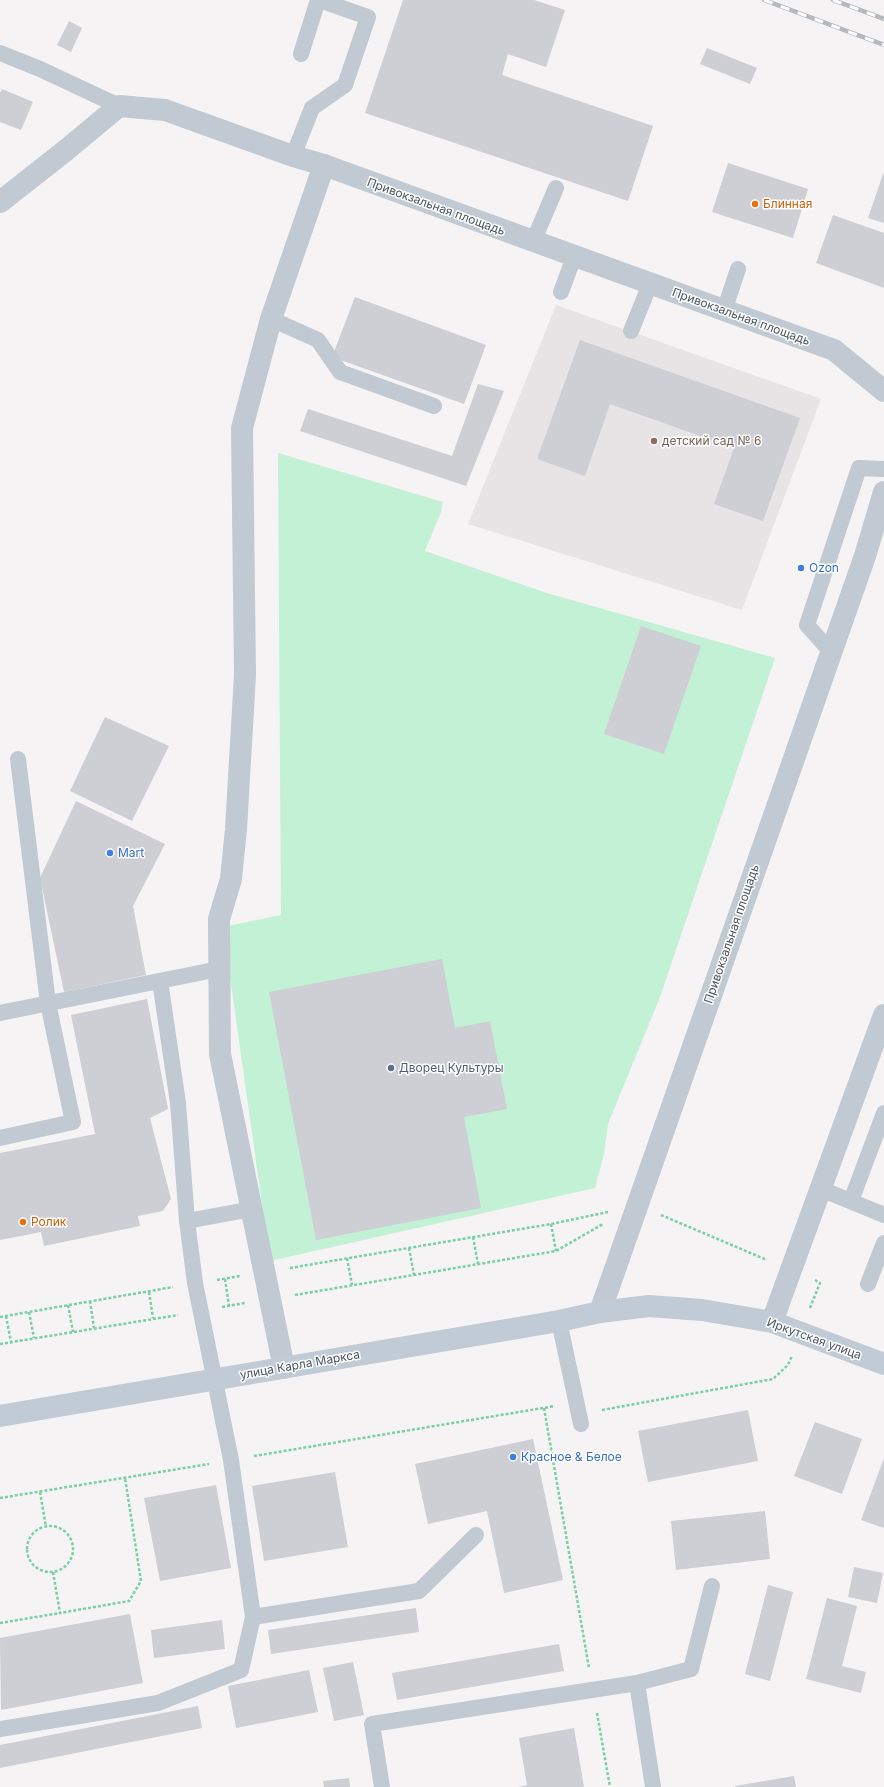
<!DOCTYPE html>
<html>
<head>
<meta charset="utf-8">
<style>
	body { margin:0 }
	canvas { display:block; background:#f5f3f3 }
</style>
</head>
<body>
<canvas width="884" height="1787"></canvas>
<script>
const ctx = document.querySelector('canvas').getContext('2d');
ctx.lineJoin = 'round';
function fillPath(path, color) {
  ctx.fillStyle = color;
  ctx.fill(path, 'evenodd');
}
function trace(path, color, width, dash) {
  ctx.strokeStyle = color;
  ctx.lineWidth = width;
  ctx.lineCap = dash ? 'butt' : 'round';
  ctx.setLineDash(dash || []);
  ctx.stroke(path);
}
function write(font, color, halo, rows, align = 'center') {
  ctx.font = font + ' Inter,sans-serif';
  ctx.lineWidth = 3;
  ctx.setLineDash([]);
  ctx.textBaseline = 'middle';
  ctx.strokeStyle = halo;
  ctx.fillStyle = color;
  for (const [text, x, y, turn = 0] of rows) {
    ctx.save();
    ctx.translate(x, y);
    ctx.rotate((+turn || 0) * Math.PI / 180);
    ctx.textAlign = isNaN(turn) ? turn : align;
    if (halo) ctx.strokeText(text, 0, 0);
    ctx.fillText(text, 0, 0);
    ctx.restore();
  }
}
fillPath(new Path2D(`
	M 556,305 L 821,399 L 742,610 L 468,524 Z`), '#e6e4e5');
fillPath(new Path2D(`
	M 278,453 L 443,502 L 441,512 L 425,551 L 547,593 L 775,658 L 660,997 L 608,1124 L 604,1154 L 595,1188 L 270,1261 L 223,927 L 281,915 Z`), '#c3f1d5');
fillPath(new Path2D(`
	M 403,0 L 534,0 L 565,10 L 546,67 L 508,54 L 502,75 L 653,126 L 628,201 L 365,113 Z
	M 69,21 L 82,28 L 71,52 L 57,45 Z
	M 707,48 L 757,68 L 750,84 L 700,64 Z
	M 2,89 L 33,102 L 21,130 L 0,122 L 0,93 Z
	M 728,163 L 808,189 L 793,238 L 712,212 Z
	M 883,174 L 884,174 L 884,223 L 868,218 Z
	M 833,215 L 884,233 L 884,288 L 816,263 Z
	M 355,297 L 486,345 L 464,404 L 332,357 Z
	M 580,340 L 800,418 L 763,521 L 714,504 L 734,448 L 610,404 L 585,476 L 537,459 Z
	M 478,384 L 504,391 L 466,486 L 300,431 L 308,409 L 452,456 Z
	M 641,626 L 701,646 L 664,754 L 604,734 Z
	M 105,717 L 169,746 L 132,821 L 70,791 Z
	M 76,801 L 165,844 L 133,906 L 146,975 L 64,992 L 40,878 Z
	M 442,959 L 455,1028 L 490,1021 L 507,1109 L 464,1117 L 481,1208 L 316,1240 L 269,992 Z
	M 147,999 L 168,1109 L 150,1118 L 171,1199 L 163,1211 L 138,1216 L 140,1226 L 44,1246 L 41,1232 L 0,1240 L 0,1153 L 95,1134 L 71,1015 Z
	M 748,1410 L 758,1461 L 648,1482 L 638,1431 Z
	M 815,1422 L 862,1439 L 842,1494 L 794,1476 Z
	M 533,1439 L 563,1580 L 504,1593 L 487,1511 L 428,1524 L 415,1464 Z
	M 884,1458 L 884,1528 L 861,1520 Z
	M 335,1472 L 348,1547 L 264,1561 L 252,1486 Z
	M 216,1485 L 231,1568 L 160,1581 L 144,1498 Z
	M 765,1511 L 770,1559 L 676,1570 L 671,1521 Z
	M 854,1567 L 883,1573 L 877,1603 L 848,1597 Z
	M 768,1585 L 793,1592 L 770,1681 L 745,1674 Z
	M 827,1598 L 857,1606 L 842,1666 L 866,1672 L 861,1693 L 806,1679 Z
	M 416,1608 L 419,1632 L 271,1654 L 268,1630 Z
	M 130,1614 L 143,1683 L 1,1710 L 0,1638 Z
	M 222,1620 L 225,1649 L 154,1658 L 151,1630 Z
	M 559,1644 L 564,1671 L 397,1700 L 392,1673 Z
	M 353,1662 L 364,1715 L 334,1721 L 323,1668 Z
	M 309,1670 L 318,1712 L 236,1728 L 228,1686 Z
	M 198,1706 L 202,1728 L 0,1768 L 0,1745 Z
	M 574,1728 L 584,1787 L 519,1787 L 527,1785 L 519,1738 Z
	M 794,1776 L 796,1787 L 735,1787 L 735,1786 Z
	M 349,1778 L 350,1787 L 324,1787 L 323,1781 Z`), '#cdcfd5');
trace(new Path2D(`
	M 661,1215 L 767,1260
	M 551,1224 L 556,1251
	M 473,1237 L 478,1264
	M 409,1248 L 414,1275
	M 347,1258 L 352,1285
	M 290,1268 L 551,1224 L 608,1212
	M 225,1279 L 229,1306
	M 217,1280 L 240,1276
	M 149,1292 L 153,1318
	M 295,1295 L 556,1251 L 603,1224
	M 90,1301 L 94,1328
	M 68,1305 L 73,1332
	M 222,1307 L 245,1303
	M 810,1308 L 820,1283 L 815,1280
	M 29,1312 L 34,1338
	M 6,1316 L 11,1342
	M 0,1317 L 173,1287
	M 0,1344 L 178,1315
	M 544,1408 L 589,1668
	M 602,1410 L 773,1379 L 788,1365 L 792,1356
	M 254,1456 L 555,1406
	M 40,1492 L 46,1527
	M 0,1498 L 209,1464
	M27 1549a23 23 0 1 1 46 0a23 23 0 1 1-46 0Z
	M 53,1572 L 60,1613 L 129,1601 L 141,1581 L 125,1478
	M 0,1623 L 60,1613
	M 597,1713 L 610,1787`), '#7ad0a6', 2.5, [3, 2]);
trace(new Path2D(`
	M 0,53 L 40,69 L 119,106
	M 301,54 L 318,0
	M 293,156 L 312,108 L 345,85 L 368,17 L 319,0
	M 533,242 L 556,188
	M 561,292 L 574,257
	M 724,311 L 738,269
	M 271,319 L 318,340 L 340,372 L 434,406
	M 631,331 L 650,284
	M 831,652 L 807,625 L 859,468 L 884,469
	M 160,981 L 178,1103 L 187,1221 L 252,1209
	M 0,1013 L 219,969
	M 0,1138 L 73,1122 L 48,1003 L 18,759
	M 821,1189 L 884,1215
	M 851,1201 L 884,1113
	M 868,1284 L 884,1243
	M 559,1321 L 581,1424
	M 253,1617 L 419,1591 L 476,1535
	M 637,1683 L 691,1669 L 712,1586
	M 0,1729 L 158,1703 L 241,1670 L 253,1617 L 231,1460 L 195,1283 L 187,1221
	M 382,1787 L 372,1724 L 637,1683 L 653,1787`), '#c1cad2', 16);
trace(new Path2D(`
	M 284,1368 L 220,1054 L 219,919 L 231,879 L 236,829 L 245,675 L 242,428 L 271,319 L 324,165`), '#c1cad2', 22);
trace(new Path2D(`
	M 0,202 L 65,151 L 119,106 L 165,110 L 293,156 L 324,165 L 834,350 L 884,391
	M 600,1312 L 865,556 L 884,492
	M 772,1322 L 884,1015`), '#c1cad2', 22);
trace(new Path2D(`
	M 0,1416 L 559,1321 L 600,1312 L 649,1306 L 702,1310 L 772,1322 L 884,1364`), '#c1cbd6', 22);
const rail = new Path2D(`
	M 764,0 L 884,45
	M 833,0 L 884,19`);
trace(rail, '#b5b8bd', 4.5);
trace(rail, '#fff', 3, [9]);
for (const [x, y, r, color] of [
	[755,204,4,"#e8710a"],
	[654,441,4,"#8d6e63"],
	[801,568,4,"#3f7fe0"],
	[110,853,4,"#3f7fe0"],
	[391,1068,4,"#5c6f8a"],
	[23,1222,4,"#e8710a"],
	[513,1457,4,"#3f7fe0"]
]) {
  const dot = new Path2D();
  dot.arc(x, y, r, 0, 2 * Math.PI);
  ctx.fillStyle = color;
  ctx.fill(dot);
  trace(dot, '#fff', 1.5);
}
write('12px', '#c56008', '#fff', [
	["Блинная",763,204],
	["Ролик",31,1222]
], 'left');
write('12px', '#4a5661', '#fff', [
	["Привокзальная площадь",436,207,20],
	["Привокзальная площадь",741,317,20],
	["Привокзальная площадь",732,934,-71],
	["Иркутская улица",814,1339,20],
	["улица Карла Маркса",300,1365,-10]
]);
write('12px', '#785e54', '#fff', [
	["детский сад № 6",662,441]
], 'left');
write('12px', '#366cbe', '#fff', [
	["Ozon",809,568],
	["Mart",118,853],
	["Красное & Белое",521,1457]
], 'left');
write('12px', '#4e5e75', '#fff', [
	["Дворец Культуры",399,1068]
], 'left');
</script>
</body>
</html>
